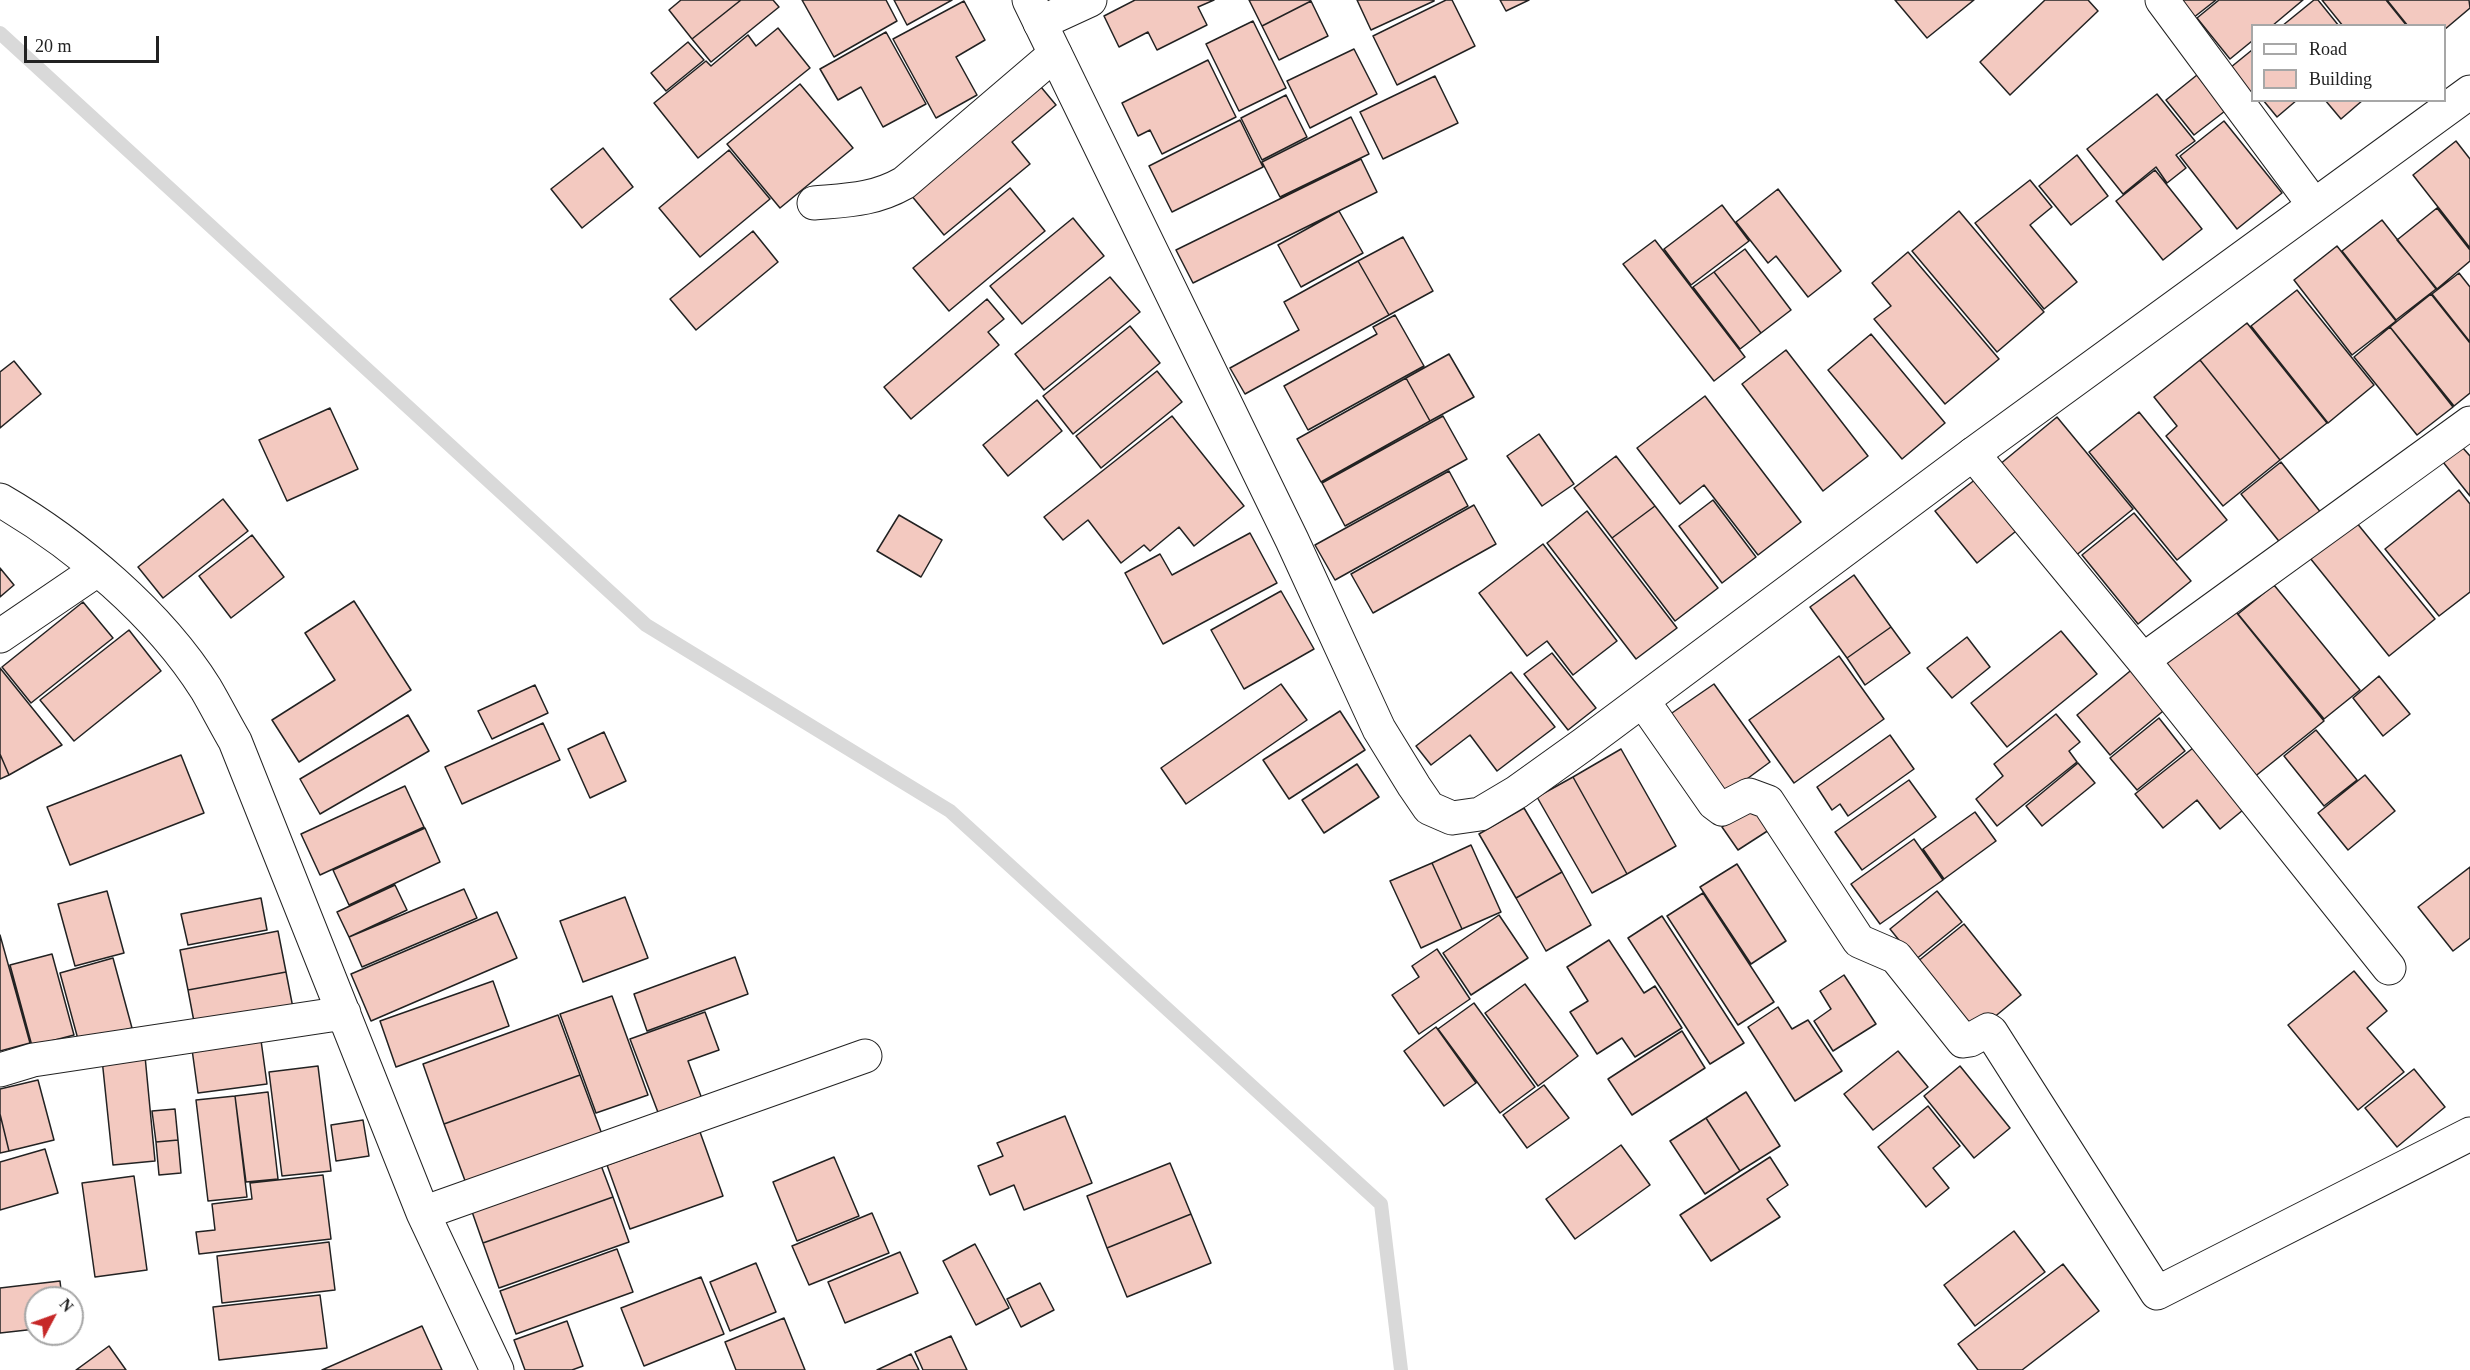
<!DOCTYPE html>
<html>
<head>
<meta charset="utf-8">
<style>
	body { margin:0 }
	#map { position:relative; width:2470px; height:1370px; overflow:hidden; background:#fff; font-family:"Times New Roman",serif }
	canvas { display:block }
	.legend { position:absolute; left:2251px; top:24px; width:195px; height:78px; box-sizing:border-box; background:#fff; border:2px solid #a7a7a7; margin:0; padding:8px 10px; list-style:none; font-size:18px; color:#222 }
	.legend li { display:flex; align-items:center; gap:12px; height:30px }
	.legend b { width:30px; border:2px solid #a7a7a7 }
	.north { position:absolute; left:24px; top:1286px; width:60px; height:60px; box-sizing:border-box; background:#fff; border:2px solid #a7a7a7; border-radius:50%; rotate:49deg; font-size:16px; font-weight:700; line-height:24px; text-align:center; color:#222 }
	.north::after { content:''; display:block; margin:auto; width:21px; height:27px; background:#c62828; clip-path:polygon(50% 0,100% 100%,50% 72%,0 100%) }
	.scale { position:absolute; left:24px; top:36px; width:135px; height:27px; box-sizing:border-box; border:3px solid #222; border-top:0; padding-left:8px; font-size:18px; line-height:21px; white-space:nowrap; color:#222; -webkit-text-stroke:4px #fff; paint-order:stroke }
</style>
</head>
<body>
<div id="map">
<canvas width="2470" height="1370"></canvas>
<ul class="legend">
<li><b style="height:8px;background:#fff"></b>Road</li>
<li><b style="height:16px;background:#f3c9c0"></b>Building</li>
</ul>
<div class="north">N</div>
<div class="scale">20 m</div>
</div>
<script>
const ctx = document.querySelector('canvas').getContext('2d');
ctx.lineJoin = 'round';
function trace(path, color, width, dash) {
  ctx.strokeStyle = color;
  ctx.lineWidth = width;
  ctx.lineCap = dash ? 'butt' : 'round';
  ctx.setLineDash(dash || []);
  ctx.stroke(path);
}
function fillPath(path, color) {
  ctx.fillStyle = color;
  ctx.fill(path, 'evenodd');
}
trace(new Path2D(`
	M 0,33 L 646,625 L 950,811 L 1381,1204 L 1401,1370`), '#d9d9d9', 14);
const building = new Path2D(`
	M 681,0 L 741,0 L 692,39 L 669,10 Z
	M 741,0 L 773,0 L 779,7 L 711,62 L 692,39 Z
	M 802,0 L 886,0 L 897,21 L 834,57 Z
	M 894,0 L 952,0 L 907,25 Z
	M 1135,0 L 1214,0 L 1198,7 L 1207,25 L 1157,50 L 1148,32 L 1119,47 L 1104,16 Z
	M 1249,0 L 1310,0 L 1311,1 L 1262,26 Z
	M 1357,0 L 1434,0 L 1434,1 L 1371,30 Z
	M 1446,0 L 1452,0 L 1475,46 L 1397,85 L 1373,36 Z
	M 1500,0 L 1529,0 L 1506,11 Z
	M 1895,0 L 1974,0 L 1927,38 Z
	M 2045,0 L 2088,0 L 2098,11 L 2010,95 L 1980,62 Z
	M 2179,0 L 2216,0 L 2193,18 Z
	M 2219,0 L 2303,0 L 2272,26 L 2252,26 L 2252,41 L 2230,59 L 2197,18 Z
	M 2314,0 L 2318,0 L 2339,26 L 2282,26 Z
	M 2322,0 L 2386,0 L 2407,26 L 2343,26 Z
	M 2387,0 L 2469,0 L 2470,8 L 2444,30 L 2444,26 L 2408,26 Z
	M 964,1 L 985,40 L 956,57 L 977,95 L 936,118 L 893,39 Z
	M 1311,1 L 1328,36 L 1279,60 L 1262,26 Z
	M 1253,21 L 1286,88 L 1239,111 L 1206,44 Z
	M 778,28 L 810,68 L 698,158 L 654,103 L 706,61 L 711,66 L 748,35 L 756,46 Z
	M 886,32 L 926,104 L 883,127 L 861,87 L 838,100 L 820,69 Z
	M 688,42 L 704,60 L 666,91 L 651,73 Z
	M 1354,49 L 1377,94 L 1310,128 L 1287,81 Z
	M 2252,50 L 2252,92 L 2246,98 L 2225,72 Z
	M 1208,60 L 1236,117 L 1162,154 L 1150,130 L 1138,136 L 1122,103 Z
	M 2197,75 L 2225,111 L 2194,135 L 2166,100 Z
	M 1435,76 L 1458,123 L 1383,159 L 1360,112 Z
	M 1036,81 L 1056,105 L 1012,142 L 1030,164 L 944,235 L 906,189 Z
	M 800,84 L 853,148 L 780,208 L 727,144 Z
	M 2157,94 L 2195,141 L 2176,155 L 2186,168 L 2167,183 L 2156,167 L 2123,194 L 2087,149 Z
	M 1286,95 L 1307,137 L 1262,160 L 1241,118 Z
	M 2263,100 L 2297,100 L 2277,117 Z
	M 2325,100 L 2363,100 L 2341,119 Z
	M 1351,117 L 1369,154 L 1280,197 L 1262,162 Z
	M 1240,120 L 1263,167 L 1172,212 L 1149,166 Z
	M 2224,121 L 2282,193 L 2237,229 L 2180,156 Z
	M 2456,141 L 2470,159 L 2470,248 L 2413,175 Z
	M 603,148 L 633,187 L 582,228 L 551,189 Z
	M 729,150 L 770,199 L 700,257 L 659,208 Z
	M 2077,155 L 2108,196 L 2071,225 L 2039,186 Z
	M 1361,159 L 1377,192 L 1193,283 L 1176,250 Z
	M 2155,170 L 2202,229 L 2163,260 L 2116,201 Z
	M 2030,180 L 2052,207 L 2030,225 L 2077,282 L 2044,309 L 1975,223 Z
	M 1010,188 L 1045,231 L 949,311 L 913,268 Z
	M 1778,189 L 1841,271 L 1808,297 L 1776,256 L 1768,263 L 1736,222 Z
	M 1722,205 L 1749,241 L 1691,285 L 1664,249 Z
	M 2437,208 L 2470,250 L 2470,261 L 2437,289 L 2397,240 Z
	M 1339,211 L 1363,253 L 1301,287 L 1278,245 Z
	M 1959,211 L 2044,312 L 1997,352 L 1912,251 Z
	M 1073,218 L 1104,256 L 1022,324 L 990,286 Z
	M 2382,220 L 2436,289 L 2396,320 L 2342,251 Z
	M 753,231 L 778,262 L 696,330 L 670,299 Z
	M 1403,237 L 1433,291 L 1389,315 L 1358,261 Z
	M 1655,240 L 1745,357 L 1714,381 L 1623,264 Z
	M 2337,246 L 2396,321 L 2352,355 L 2294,280 Z
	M 1745,249 L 1791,310 L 1761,333 L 1714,272 Z
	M 1908,252 L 1999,359 L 1945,404 L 1874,319 L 1891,306 L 1872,283 Z
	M 1358,261 L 1389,315 L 1245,394 L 1230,368 L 1299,330 L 1284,302 Z
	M 1714,272 L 1761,333 L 1740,349 L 1693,287 Z
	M 2459,273 L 2470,287 L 2470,342 L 2432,294 Z
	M 1110,277 L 1140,312 L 1044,390 L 1015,354 Z
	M 2297,290 L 2374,385 L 2328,423 L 2251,326 Z
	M 2431,294 L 2470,343 L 2470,393 L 2454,406 L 2390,327 Z
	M 987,299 L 1004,319 L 988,332 L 999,345 L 911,419 L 884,387 Z
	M 1395,315 L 1424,366 L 1308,430 L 1284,386 L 1377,334 L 1373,327 Z
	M 2247,323 L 2327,423 L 2280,460 L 2200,360 Z
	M 1130,326 L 1160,363 L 1073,434 L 1043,396 Z
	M 2390,327 L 2453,407 L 2417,435 L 2354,357 Z
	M 1871,334 L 1945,423 L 1902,459 L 1828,370 Z
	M 1786,350 L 1868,456 L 1823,491 L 1742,384 Z
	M 1449,354 L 1474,397 L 1430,421 L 1406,378 Z
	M 2200,360 L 2280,460 L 2223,506 L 2166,436 L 2177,426 L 2154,397 Z
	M 14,361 L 41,394 L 0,428 L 0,372 Z
	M 1157,371 L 1182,402 L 1101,468 L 1076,436 Z
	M 1406,378 L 1430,421 L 1321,482 L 1297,439 Z
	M 1705,396 L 1801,522 L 1758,555 L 1704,485 L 1680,504 L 1637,448 Z
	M 1037,400 L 1062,431 L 1008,476 L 983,445 Z
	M 330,408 L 358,469 L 287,501 L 259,440 Z
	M 2139,412 L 2227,520 L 2177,560 L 2089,452 Z
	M 1172,416 L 1244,506 L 1194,546 L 1179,527 L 1150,551 L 1144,545 L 1121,563 L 1088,520 L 1063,540 L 1044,517 Z
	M 1443,416 L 1467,459 L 1345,526 L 1322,483 Z
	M 2057,417 L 2133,509 L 2074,557 L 1999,465 Z
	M 1539,434 L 1574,484 L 1542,506 L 1507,456 Z
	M 2462,447 L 2470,456 L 2470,496 L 2443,462 Z
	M 1616,456 L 1655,506 L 1612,538 L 1574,488 Z
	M 2281,462 L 2322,514 L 2282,545 L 2241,494 Z
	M 1449,471 L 1468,506 L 1335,580 L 1315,545 Z
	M 1981,475 L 2021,527 L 1977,563 L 1935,511 Z
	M 2459,490 L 2470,504 L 2470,592 L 2439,616 L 2385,549 Z
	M 223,499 L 248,531 L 163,598 L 138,567 Z
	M 1713,500 L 1756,557 L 1722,583 L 1679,526 Z
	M 1474,505 L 1496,544 L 1373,613 L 1351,574 Z
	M 1655,506 L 1718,588 L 1675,621 L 1612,538 Z
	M 1587,511 L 1677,628 L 1636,659 L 1547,543 Z
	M 2134,513 L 2191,581 L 2138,624 L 2082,555 Z
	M 899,515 L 942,540 L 921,577 L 877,551 Z
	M 2356,522 L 2435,619 L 2389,656 L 2310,558 Z
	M 1250,533 L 1277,583 L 1163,644 L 1125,573 L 1160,554 L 1172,575 Z
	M 252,535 L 284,577 L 231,618 L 199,576 Z
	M 1543,544 L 1617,641 L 1573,675 L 1547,641 L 1527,656 L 1479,593 Z
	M 0,568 L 14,585 L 0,597 Z
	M 1854,575 L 1891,627 L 1847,658 L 1810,607 Z
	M 2274,585 L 2360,690 L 2324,719 L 2238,614 Z
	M 1281,591 L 1314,649 L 1244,689 L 1211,630 Z
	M 354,601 L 411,690 L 299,762 L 272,720 L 335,680 L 305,633 Z
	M 83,602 L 113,638 L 31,703 L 2,667 Z
	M 2232,607 L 2324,721 L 2253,778 L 2160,665 Z
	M 1891,627 L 1910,653 L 1865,685 L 1847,658 Z
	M 129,630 L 161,671 L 74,741 L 40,700 Z
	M 2061,631 L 2097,674 L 2007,747 L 1971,703 Z
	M 1967,637 L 1990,667 L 1952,698 L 1927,668 Z
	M 1552,653 L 1596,708 L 1568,730 L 1524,674 Z
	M 1839,656 L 1884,719 L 1794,783 L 1749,720 Z
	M 2135,667 L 2168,707 L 2110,755 L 2077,715 Z
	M 0,668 L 62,745 L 9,775 L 0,754 Z
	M 1511,672 L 1555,727 L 1497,771 L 1470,735 L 1431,765 L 1416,746 Z
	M 2379,676 L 2410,714 L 2383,736 L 2353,698 Z
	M 1281,684 L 1307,720 L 1186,804 L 1161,768 Z
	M 1714,684 L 1770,762 L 1725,795 L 1669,715 Z
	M 535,685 L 548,713 L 492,739 L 478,711 Z
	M 1340,711 L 1365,750 L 1289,799 L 1263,760 Z
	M 2056,714 L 2080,742 L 2069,751 L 2077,762 L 1997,826 L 1976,799 L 2003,776 L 1994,764 Z
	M 408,715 L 429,751 L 320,814 L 300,779 Z
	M 2159,718 L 2185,751 L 2137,790 L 2110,758 Z
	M 543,723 L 560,760 L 462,804 L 445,767 Z
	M 2316,730 L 2357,780 L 2324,806 L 2284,756 Z
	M 604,732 L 626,781 L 590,798 L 568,749 Z
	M 1890,735 L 1914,769 L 1848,816 L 1840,804 L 1832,810 L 1817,787 Z
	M 2193,748 L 2243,810 L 2220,829 L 2197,800 L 2163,828 L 2135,794 Z
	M 1621,749 L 1676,846 L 1627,874 L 1573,777 Z
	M 0,754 L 9,775 L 0,779 Z
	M 181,755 L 204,813 L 70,865 L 47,807 Z
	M 2078,763 L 2095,783 L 2042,826 L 2026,806 Z
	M 1357,764 L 1379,797 L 1324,833 L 1302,800 Z
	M 2365,775 L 2395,811 L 2348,850 L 2318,813 Z
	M 1573,777 L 1627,874 L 1592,893 L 1537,797 Z
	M 1909,780 L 1936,817 L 1862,870 L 1835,832 Z
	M 405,786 L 424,827 L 320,875 L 301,834 Z
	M 1753,806 L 1769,830 L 1738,850 L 1722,827 Z
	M 1524,808 L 1562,872 L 1516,898 L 1479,834 Z
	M 1975,812 L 1996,841 L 1944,879 L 1923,849 Z
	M 425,828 L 440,862 L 349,905 L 333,870 Z
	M 1914,839 L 1943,880 L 1880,924 L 1851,884 Z
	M 1471,845 L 1501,912 L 1462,929 L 1432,863 Z
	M 1432,863 L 1462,929 L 1421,948 L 1390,881 Z
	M 1737,864 L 1786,941 L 1751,964 L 1700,887 Z
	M 2470,867 L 2470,938 L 2453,951 L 2418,907 Z
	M 1562,872 L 1591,925 L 1546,951 L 1516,898 Z
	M 395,885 L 407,910 L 349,937 L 337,912 Z
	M 464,889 L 477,918 L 362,967 L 349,937 Z
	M 107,891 L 124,953 L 75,966 L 58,904 Z
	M 1937,891 L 1962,922 L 1915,960 L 1890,929 Z
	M 1703,893 L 1774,1002 L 1738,1025 L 1667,916 Z
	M 625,897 L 648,958 L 583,982 L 560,921 Z
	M 261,898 L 267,930 L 188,945 L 181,914 Z
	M 497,912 L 517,958 L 371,1021 L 351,974 Z
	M 1499,915 L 1528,958 L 1471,995 L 1443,953 Z
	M 1662,916 L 1744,1043 L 1710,1064 L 1628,938 Z
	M 1964,924 L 2021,995 L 1975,1033 L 1917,962 Z
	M 278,931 L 286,972 L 188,990 L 180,950 Z
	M 0,935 L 30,1043 L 0,1051 Z
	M 1609,940 L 1644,993 L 1655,986 L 1682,1028 L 1635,1057 L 1622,1038 L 1597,1054 L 1570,1012 L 1588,1001 L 1567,967 Z
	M 1437,949 L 1470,999 L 1419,1034 L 1392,995 L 1419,977 L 1412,966 Z
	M 52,954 L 74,1035 L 32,1046 L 10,965 Z
	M 735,957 L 748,994 L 647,1031 L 634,994 Z
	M 113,958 L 132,1028 L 79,1043 L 60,973 Z
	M 2354,971 L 2387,1011 L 2367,1028 L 2404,1072 L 2358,1110 L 2288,1025 Z
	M 286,972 L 293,1008 L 195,1027 L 188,990 Z
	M 1844,975 L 1876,1024 L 1833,1051 L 1814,1021 L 1831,1009 L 1820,991 Z
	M 493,981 L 509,1026 L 396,1067 L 380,1021 Z
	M 1525,984 L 1578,1056 L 1538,1086 L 1485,1013 Z
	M 612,996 L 648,1095 L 596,1113 L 560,1014 Z
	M 1474,1003 L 1535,1087 L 1500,1113 L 1438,1029 Z
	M 1778,1007 L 1792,1029 L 1808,1020 L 1842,1071 L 1795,1101 L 1748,1027 Z
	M 705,1012 L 719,1050 L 688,1061 L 702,1099 L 659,1115 L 630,1039 Z
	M 558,1015 L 580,1075 L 444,1124 L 423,1064 Z
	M 1436,1027 L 1476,1083 L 1444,1106 L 1404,1051 Z
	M 1682,1031 L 1705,1068 L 1632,1115 L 1608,1079 Z
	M 260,1033 L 267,1084 L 198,1093 L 191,1042 Z
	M 1898,1051 L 1928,1087 L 1873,1130 L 1844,1094 Z
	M 145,1056 L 155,1161 L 113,1165 L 102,1059 Z
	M 318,1066 L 331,1171 L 282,1176 L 269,1072 Z
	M 1960,1066 L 2010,1128 L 1974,1158 L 1924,1096 Z
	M 2414,1069 L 2445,1107 L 2397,1147 L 2365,1108 Z
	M 580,1075 L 603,1137 L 467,1186 L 444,1124 Z
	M 38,1080 L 54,1140 L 9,1151 L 0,1114 L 0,1089 Z
	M 1544,1085 L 1569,1118 L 1527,1148 L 1503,1115 Z
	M 268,1092 L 278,1179 L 246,1182 L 235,1096 Z
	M 1746,1092 L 1780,1146 L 1740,1171 L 1706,1118 Z
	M 235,1096 L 247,1197 L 208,1201 L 196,1100 Z
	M 1928,1106 L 1960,1146 L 1933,1168 L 1949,1188 L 1926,1207 L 1878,1147 Z
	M 175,1109 L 178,1140 L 156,1142 L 152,1111 Z
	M 0,1114 L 9,1151 L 0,1153 Z
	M 1065,1116 L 1092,1183 L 1024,1210 L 1014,1185 L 990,1195 L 978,1166 L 1003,1156 L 997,1143 Z
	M 1706,1118 L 1740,1171 L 1705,1194 L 1670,1141 Z
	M 363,1120 L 369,1156 L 336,1161 L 331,1125 Z
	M 700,1132 L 723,1196 L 630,1229 L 607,1165 Z
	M 178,1140 L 181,1173 L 159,1175 L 156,1142 Z
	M 1621,1145 L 1650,1185 L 1575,1239 L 1546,1199 Z
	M 45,1149 L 58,1193 L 0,1210 L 0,1162 Z
	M 834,1157 L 859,1216 L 797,1241 L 773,1182 Z
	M 1770,1157 L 1788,1185 L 1767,1199 L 1780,1217 L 1711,1261 L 1680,1215 Z
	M 599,1160 L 613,1197 L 483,1243 L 470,1206 Z
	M 1170,1163 L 1191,1214 L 1107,1248 L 1087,1196 Z
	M 323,1175 L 331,1239 L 199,1254 L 196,1232 L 215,1230 L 212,1204 L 252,1199 L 250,1183 Z
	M 134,1176 L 147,1270 L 95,1277 L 82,1183 Z
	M 613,1197 L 629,1242 L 499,1288 L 483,1243 Z
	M 872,1213 L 889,1253 L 809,1285 L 792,1246 Z
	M 1191,1214 L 1211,1263 L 1127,1297 L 1107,1248 Z
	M 2014,1231 L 2045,1272 L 1975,1326 L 1944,1285 Z
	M 329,1242 L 335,1290 L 222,1303 L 217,1256 Z
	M 975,1244 L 1009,1308 L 976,1325 L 943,1261 Z
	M 617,1249 L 633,1292 L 516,1334 L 500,1291 Z
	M 900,1252 L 918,1293 L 845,1323 L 828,1282 Z
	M 756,1263 L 776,1312 L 730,1331 L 710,1282 Z
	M 2063,1264 L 2099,1311 L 2022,1370 L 1978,1370 L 1958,1344 Z
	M 701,1277 L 724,1334 L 644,1366 L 621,1308 Z
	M 60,1281 L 62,1298 L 36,1298 L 36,1329 L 0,1333 L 0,1288 Z
	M 1040,1283 L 1054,1310 L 1021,1327 L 1007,1299 Z
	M 320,1295 L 327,1348 L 219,1360 L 213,1307 Z
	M 784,1318 L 805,1370 L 736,1370 L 725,1342 Z
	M 567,1321 L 583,1366 L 572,1370 L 525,1370 L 514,1340 Z
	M 422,1326 L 442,1370 L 322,1370 Z
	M 951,1336 L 967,1370 L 923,1370 L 915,1352 Z
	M 109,1346 L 126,1370 L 76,1370 Z
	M 911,1354 L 919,1370 L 877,1370 Z`);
fillPath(building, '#f3c9c0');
trace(building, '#222', 1.5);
const minor = new Path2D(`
	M 2162,0 L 2314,205
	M 1040,23 L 1090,0
	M 814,203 C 848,200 874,200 904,183 L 1055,54
	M 1973,454 L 2143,660 L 2389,968
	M 0,500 C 76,544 159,614 206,689 C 216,706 225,724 235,741 L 423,1213 L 497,1370
	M 0,636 L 97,570
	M 2143,660 L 2470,423
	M 1643,701 L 1714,803 L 1722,809 L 1749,795 L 1768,802 L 1859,941 L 1896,957 L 1963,1041 L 1970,1040 L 1988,1030 L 1991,1032 L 2157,1293 L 2470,1134
	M 0,1070 L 33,1060 L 344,1013
	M 423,1213 L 865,1056`);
const tertiary = new Path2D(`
	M 1029,0 L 1292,540 L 1379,729 L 1414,786 L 1429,808 L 1452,818 L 1480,814 L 1517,792 L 1584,744 L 1973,454 L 2470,92`);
trace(minor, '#222', 35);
trace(tertiary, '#222', 35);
trace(minor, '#fff', 33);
trace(tertiary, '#fff', 33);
</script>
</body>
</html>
